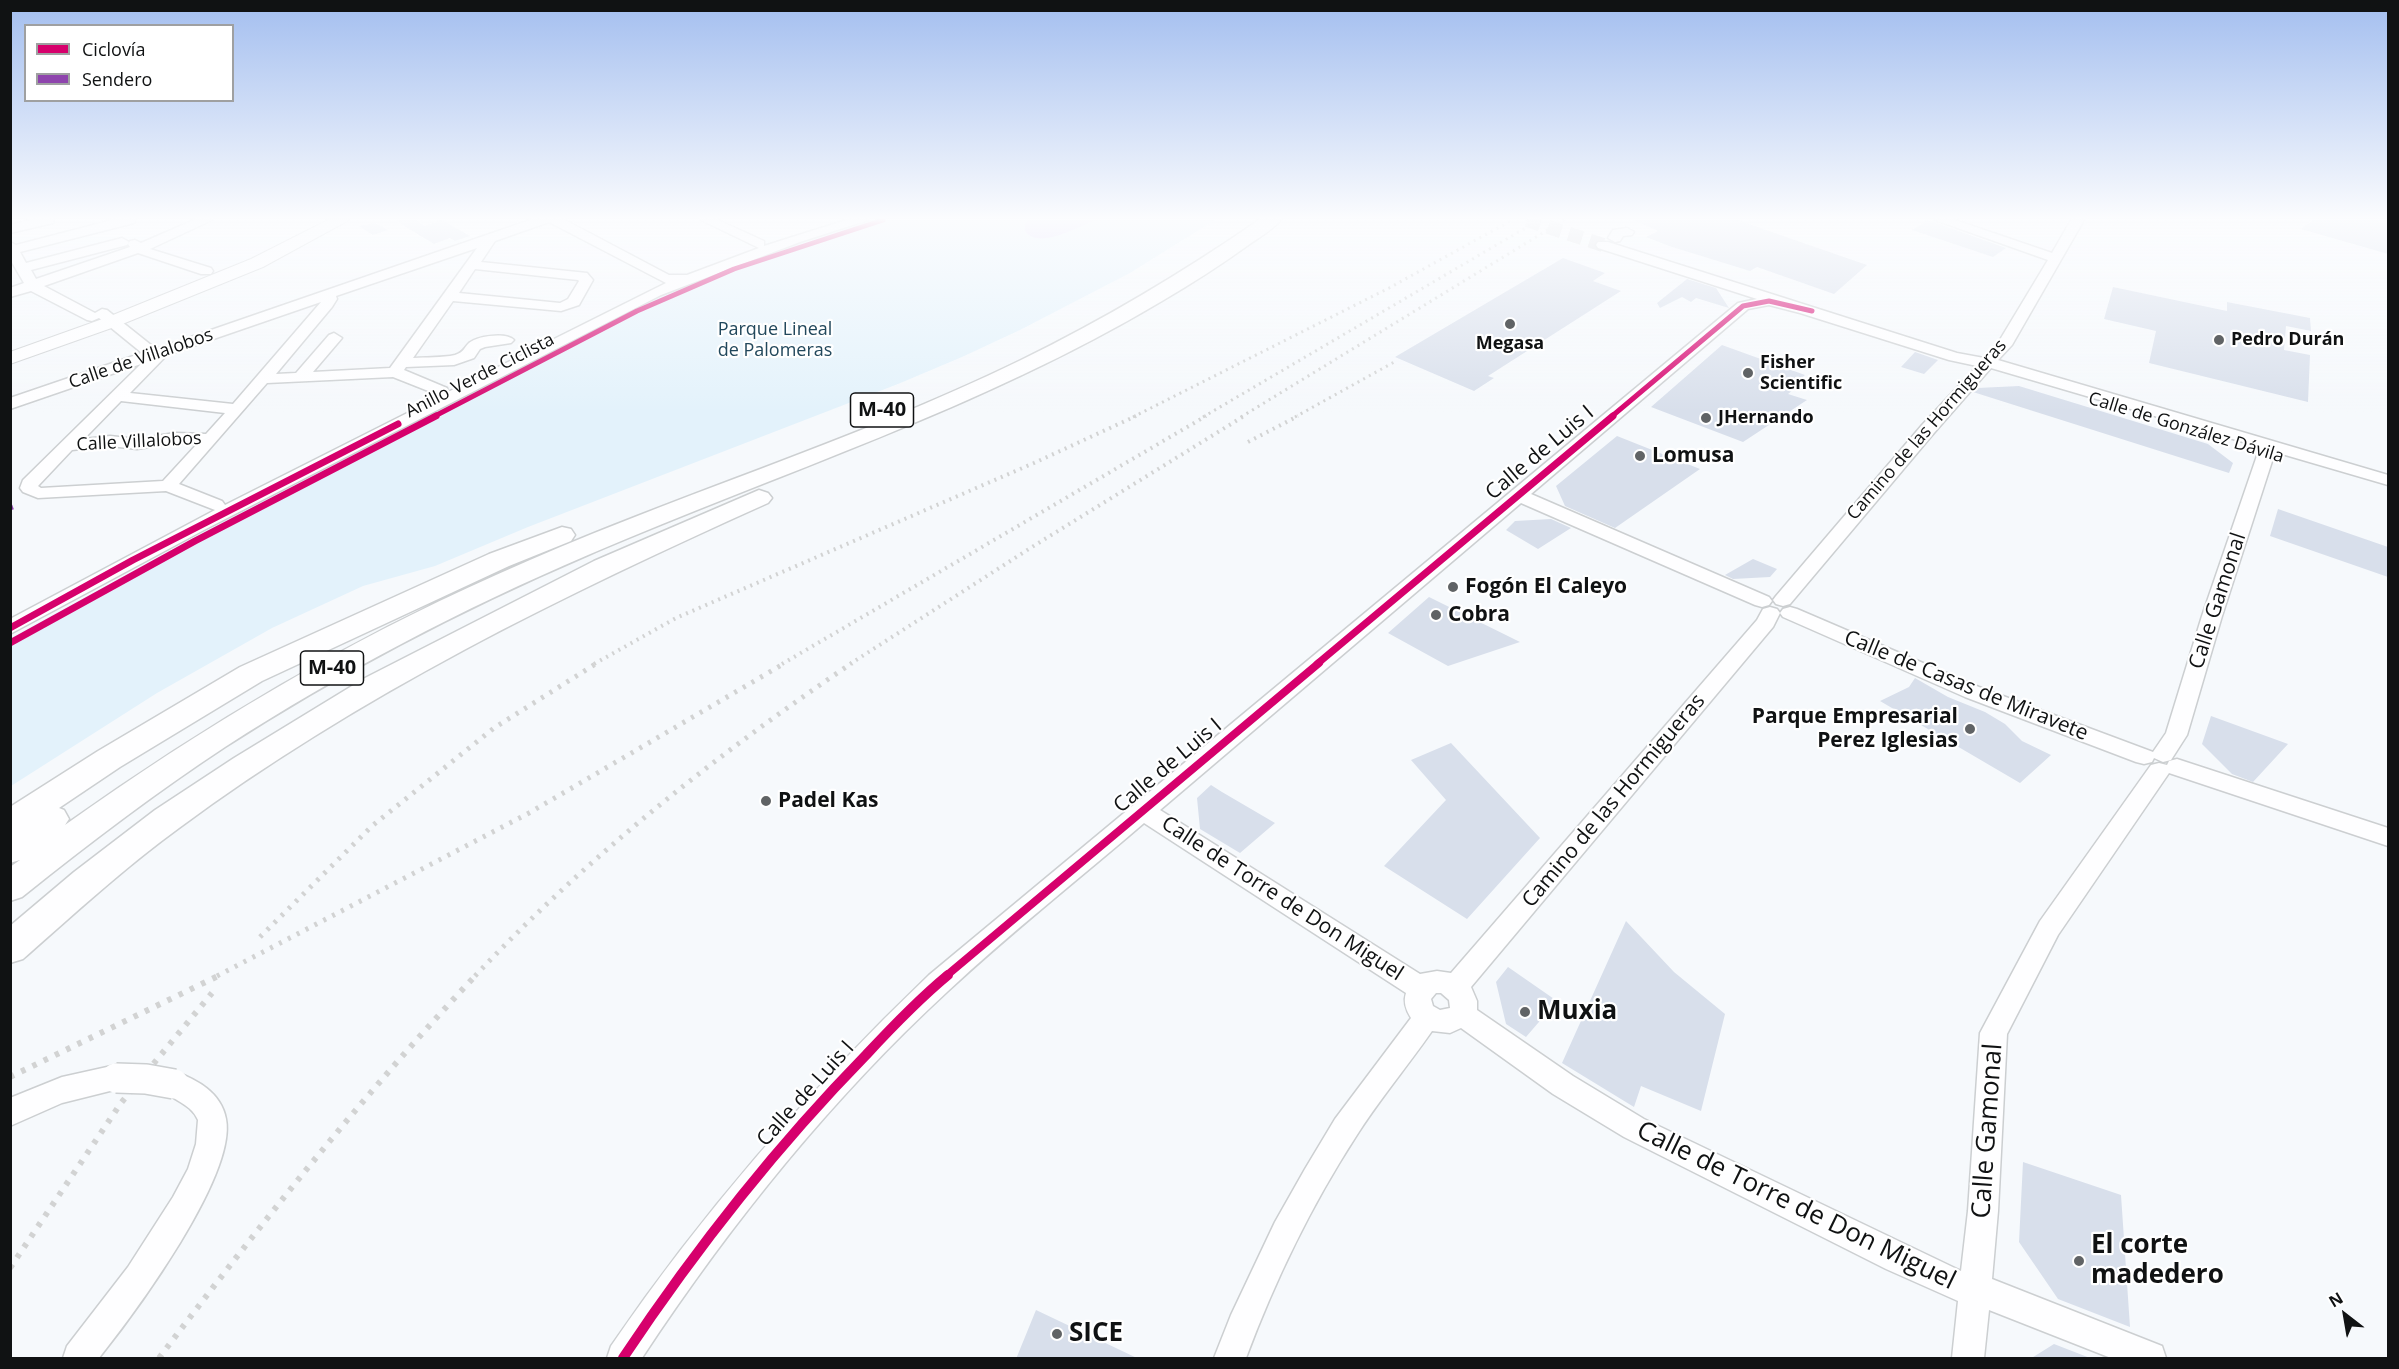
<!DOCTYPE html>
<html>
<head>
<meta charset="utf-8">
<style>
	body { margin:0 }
	#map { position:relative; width:2399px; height:1369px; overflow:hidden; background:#f6f9fc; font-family:"Open Sans",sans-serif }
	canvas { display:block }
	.frame { position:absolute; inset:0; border:12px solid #101213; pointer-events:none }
	.legend { position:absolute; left:24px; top:24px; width:210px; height:78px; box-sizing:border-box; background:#fff; border:2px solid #9fa0a1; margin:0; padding:8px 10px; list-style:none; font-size:18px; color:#101213 }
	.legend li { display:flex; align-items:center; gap:12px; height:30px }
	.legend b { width:30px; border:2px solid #9fa0a1 }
	.north { position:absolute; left:2315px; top:1285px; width:60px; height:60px; -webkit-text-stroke:4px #fff; paint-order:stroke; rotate:329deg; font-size:16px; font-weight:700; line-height:24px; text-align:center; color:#101213 }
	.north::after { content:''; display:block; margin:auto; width:21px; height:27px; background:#101213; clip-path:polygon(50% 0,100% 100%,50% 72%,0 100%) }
</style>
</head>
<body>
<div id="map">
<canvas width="2399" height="1369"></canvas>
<div class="frame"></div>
<ul class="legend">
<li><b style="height:8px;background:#d6006c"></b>Ciclovía</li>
<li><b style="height:8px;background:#8e44ad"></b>Sendero</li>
</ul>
<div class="north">N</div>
</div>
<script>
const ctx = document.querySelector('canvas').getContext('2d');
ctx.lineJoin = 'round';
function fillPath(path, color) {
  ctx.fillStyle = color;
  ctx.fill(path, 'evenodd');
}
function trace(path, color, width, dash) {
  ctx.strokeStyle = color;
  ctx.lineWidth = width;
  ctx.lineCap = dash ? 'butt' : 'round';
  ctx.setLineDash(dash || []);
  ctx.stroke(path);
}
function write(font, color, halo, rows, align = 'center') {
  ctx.font = font + ' "Open Sans",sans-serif';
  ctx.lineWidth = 4.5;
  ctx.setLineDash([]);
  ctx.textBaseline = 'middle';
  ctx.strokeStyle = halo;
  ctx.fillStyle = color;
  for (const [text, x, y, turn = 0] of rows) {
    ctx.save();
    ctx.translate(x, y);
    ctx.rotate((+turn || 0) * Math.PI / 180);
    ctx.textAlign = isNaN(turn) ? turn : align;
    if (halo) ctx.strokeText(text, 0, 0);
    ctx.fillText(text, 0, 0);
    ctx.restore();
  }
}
fillPath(new Path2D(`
	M 872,220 L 1215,220 L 1130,273 L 1020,330 L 962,357 L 898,384 L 528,527 L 435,566 L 363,586 L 272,628 L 157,693 L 11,786 L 11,638 L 253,505 L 636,305 L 758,256 Z`), '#e3f2fb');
fillPath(new Path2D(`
	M 1028,220 L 1097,220 C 1079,225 1040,251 1025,231 L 1025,224 Z`), '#dbcef9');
fillPath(new Path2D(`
	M 399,220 L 416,220 L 425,226 L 442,220 L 470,236 L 455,241 L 450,238 L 434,244 L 398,222 Z
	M 1633,220 L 1737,220 L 1867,265 L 1834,294 L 1757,267 L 1750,271 L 1669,246 L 1646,237 L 1658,231 Z
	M 1928,220 L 1939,224 L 2006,248 L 1993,257 L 1912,230 Z
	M 2313,220 L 2388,220 L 2388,254 L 2301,229 Z
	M 375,223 L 388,230 L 373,235 L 359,226 Z
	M 1563,258 L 1605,273 L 1593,281 L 1621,291 L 1488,376 L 1494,378 L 1474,391 L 1395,357 Z
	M 1687,279 L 1716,288 L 1729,308 L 1696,298 L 1691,302 L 1682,297 L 1660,308 L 1657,303 Z
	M 2113,287 L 2227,311 L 2227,302 L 2310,318 L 2311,331 L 2286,326 L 2284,350 L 2310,355 L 2308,402 L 2149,363 L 2156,331 L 2104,319 Z
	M 1722,345 L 1805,375 L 1795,384 L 1799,385 L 1788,394 L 1807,400 L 1743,442 L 1651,407 Z
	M 1915,352 L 1938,360 L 1924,374 L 1901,367 Z
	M 2019,386 L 2208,444 L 2233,463 L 2229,473 L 1973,392 L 1977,388 Z
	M 1617,436 L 1700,469 L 1615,528 L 1565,506 L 1556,486 Z
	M 2278,509 L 2388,547 L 2388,577 L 2270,536 Z
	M 1551,519 L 1571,528 L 1538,549 L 1506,530 L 1515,521 Z
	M 1753,559 L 1777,569 L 1770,577 L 1733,579 L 1725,575 Z
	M 1429,597 L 1520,642 L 1448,666 L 1388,633 Z
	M 1915,678 L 1948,697 L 1985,712 L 2005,724 L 2022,741 L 2051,755 L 2020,783 L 1880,701 L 1909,687 Z
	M 2211,716 L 2288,744 L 2253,782 L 2232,774 L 2202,744 Z
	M 1451,743 L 1540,838 L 1467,919 L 1384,866 L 1446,800 L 1411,760 Z
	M 1211,785 L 1222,792 L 1275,823 L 1240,853 L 1200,829 L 1197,798 Z
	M 1626,921 L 1674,972 L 1725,1014 L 1701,1111 L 1641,1086 L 1634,1107 L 1562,1063 Z
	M 1508,967 L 1557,1001 L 1526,1037 L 1506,1024 L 1496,982 Z
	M 2023,1162 L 2121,1195 L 2130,1327 L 2058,1299 L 2019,1242 Z
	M 1036,1310 L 1139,1359 L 1016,1359 Z
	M 2054,1344 L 2090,1358 L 2090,1359 L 2030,1359 Z`), '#d8dfeb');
trace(new Path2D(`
	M 1527,220 L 1603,245`), '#d4d6d9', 14, [14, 8]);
const minor = new Path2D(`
	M 30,220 L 54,220 L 53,223 L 10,233 L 10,225 Z
	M 112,220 L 135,220 L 134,223 L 20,252 L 26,263 L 122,238 L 129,242 L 127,245 L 31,270 L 36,279 L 130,247 L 128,244 L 130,241 L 135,240 L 141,243 L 194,220 L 212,220 L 150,249 L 211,268 L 213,271 L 211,274 L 201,274 L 138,253 L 44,286 L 95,313 L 102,309 L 107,310 L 156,349 L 530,220 L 565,220 L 669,275 L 687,275 L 759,248 L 701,220 L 718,220 L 764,241 L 764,246 L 846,220 L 868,220 L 800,242 L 661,295 L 202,531 L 10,634 L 10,619 L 215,510 L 166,491 L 38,498 L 23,492 L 20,488 L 23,480 L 141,364 L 10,409 L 10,398 L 142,353 L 99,318 L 92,321 L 87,320 L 31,291 L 10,297 L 10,288 L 24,283 L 10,259 L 10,242 L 16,245 ZM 549,222 L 666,283 L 448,392 L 447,388 L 404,370 L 406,367 L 454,365 L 474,358 L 480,349 L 485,347 L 511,343 L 514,340 C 506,332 477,336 469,343 C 463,349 464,352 455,355 C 442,358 426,357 413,358 L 453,301 L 561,311 L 579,305 L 593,280 L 587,273 L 481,262 L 495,241 ZM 477,248 L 390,368 L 313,372 L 342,338 L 334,333 L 329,335 L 296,373 L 276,374 L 332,307 L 337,299 L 336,296 ZM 475,269 L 578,280 L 579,281 L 568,299 L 560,303 L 459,293 ZM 321,302 L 233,404 L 130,393 L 167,355 ZM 393,377 L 441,396 L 225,505 L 222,501 L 179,484 L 267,383 ZM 121,401 L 225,413 L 206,434 L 175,433 L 137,439 L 110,436 L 84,439 ZM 175,443 L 197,444 L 163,481 L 41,488 L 38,486 L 72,450 L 110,446 L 137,449 Z
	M 1935,220 L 1955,220 L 2052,253 L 2071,220 L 2084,220 L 2012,345 L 1998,360 L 2388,475 L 2388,485 L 2275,452 L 2222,616 L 2187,735 L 2171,760 L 2163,762 L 2154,758 L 2152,762 L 2144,764 L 2136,762 L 1965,697 L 1783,617 L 1780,613 L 1783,609 L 1790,607 L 1797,609 L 1979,687 L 2153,752 L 2166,733 L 2202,616 L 2260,447 L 1991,368 L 1934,433 L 1790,604 L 1783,606 L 1776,604 L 1773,600 L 1776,596 L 1922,425 L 1977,366 L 1949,360 L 1800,313 L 1769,305 L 1748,309 L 1531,494 L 1769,597 L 1772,601 L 1769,605 L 1762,607 L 1755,605 L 1521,503 L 1160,810 L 1420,974 L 1437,971 L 1451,973 L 1757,620 L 1763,609 L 1770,607 L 1777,609 L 1780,613 L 1773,627 L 1471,987 L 1477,1001 L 1477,1010 L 1573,1076 L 1644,1119 L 1961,1271 L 1968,1211 L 1980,1033 L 2040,921 L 2151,765 L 2159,763 L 2167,765 L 2169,761 L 2177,759 L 2388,828 L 2388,846 L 2169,773 L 2058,935 L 2007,1034 L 1998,1211 L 1992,1279 L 2162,1346 L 2166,1358 L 2111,1358 L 1989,1310 L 1984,1358 L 1952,1358 L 1958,1301 L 1886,1269 L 1624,1137 L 1553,1094 L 1461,1028 L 1450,1033 L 1432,1031 C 1407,1067 1378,1101 1355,1138 C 1311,1206 1274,1283 1246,1358 L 1214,1358 L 1231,1315 L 1275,1222 L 1305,1169 L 1335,1119 L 1411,1018 C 1406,1010 1403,1002 1406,993 L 1144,823 C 1079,879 1010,933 947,992 C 830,1100 729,1226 642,1358 L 607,1358 L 611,1346 C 704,1210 810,1089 929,975 L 1738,303 L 1757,299 L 1598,248 L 1596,245 L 1598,242 L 1608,242 L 1957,353 L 1984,358 L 1998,343 L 2048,260 ZM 1436,993 L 1441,993 L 1449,1000 L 1450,1008 L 1440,1010 L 1433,1006 L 1431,999 Z
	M 1627,228 L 1634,232 L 1632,235 L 1623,236 L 1620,241 L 1615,242 L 1608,238 L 1613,230 Z
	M 116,1065 L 126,1069 L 130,1078 L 126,1087 L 62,1103 L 10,1126 L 10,1098 L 62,1077 Z
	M 174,1071 C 197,1080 221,1092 226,1119 C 237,1175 135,1313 99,1358 L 63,1358 L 67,1346 L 128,1267 L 173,1197 L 188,1169 L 196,1144 L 198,1120 C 190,1101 168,1101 160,1084 L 164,1075 Z`);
const major = new Path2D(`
	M 328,220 L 349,220 L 263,267 L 120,325 L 10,364 L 10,352 L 108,317 L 251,259 Z`);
const highway = new Path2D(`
	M 1259,220 L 1281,220 C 1271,231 1258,238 1247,246 C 1219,266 1191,284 1162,301 C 981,409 781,472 588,555 C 462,609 341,672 225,747 C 155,793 88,844 22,897 L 10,901 L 10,867 L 20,860 L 10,863 L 10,807 L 98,751 L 240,667 L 489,554 L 562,527 L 571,529 L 575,535 L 571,541 L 509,566 L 262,681 L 120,767 L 59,808 L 64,810 L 69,819 L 65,825 C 201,728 343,643 496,575 C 668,497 851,443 1021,360 C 1105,319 1182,273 1259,220 Z
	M 759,490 L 768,493 L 772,498 L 768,503 C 563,595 360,694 179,828 C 124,868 74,914 23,959 L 10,963 L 10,926 L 74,872 L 155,810 L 234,758 L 365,678 L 594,561 Z`);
trace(minor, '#cccfd1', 3);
trace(major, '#cccfd1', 2);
trace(highway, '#cccfd1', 3);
fillPath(minor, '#fefeff');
fillPath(major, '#fefeff');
fillPath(highway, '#fefeff');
trace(new Path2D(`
	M 1133,417 L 1389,288 L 1512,220
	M 1203,417 L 1539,220
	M 1241,417 L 1564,220
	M 1295,417 L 1396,361`), '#d2d3d3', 3, [2, 4.5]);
trace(new Path2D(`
	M 1248,442 L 1298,416
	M 594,664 L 676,618 L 1034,463 L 1136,416
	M 782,664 L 1206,416
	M 850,664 L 1032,547 L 1244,416`), '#d2d3d3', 4, [2, 5]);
trace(new Path2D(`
	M 260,937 L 372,826 L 494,728 L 597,663
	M 217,976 L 529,813 L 785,663
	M 475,976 C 588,856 716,755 852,663`), '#d2d3d3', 5, [3, 7]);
trace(new Path2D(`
	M 10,1077 L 220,975
	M 10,1268 L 121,1103 L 212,993
	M 159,1358 C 259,1226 362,1096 476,975`), '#d2d3d3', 6, [4.5, 8]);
const minorBridge = new Path2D(`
	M 116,1078 L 146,1079 L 174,1084`);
trace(minorBridge, '#cccfd1', 32, []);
trace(minorBridge, '#fefeff', 29);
trace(new Path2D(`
	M 10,508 L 13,507`), '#8e44ad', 5, [10, 5]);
trace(new Path2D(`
	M 433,417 L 637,311 L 734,269 L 883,220
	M 1611,417 L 1743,306 L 1769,301 L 1812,311`), '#d6006c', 5);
trace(new Path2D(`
	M 10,628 L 133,560 L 398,424
	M 10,643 L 195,541 L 436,416
	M 1317,664 L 1613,416`), '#d6006c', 7);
trace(new Path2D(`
	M 946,976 L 1319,663`), '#d6006c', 8);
trace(new Path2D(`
	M 623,1358 C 695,1250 775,1148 866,1055 C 892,1027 919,999 948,975`), '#d6006c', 10);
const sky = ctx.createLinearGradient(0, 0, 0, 412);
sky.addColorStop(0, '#a3beef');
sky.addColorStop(0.53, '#fbfcfe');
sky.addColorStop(1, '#fbfcfe00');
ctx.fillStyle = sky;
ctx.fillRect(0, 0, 2399, 412);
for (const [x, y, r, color] of [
	[1510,324,6,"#606365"],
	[2219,340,6,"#606365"],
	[1748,373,6,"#606365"],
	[1706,418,6,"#606365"],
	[1640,456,6,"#606365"],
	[1453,587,6,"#606365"],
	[1436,615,6,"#606365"],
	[1970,729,6,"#606365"],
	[766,801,6,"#606365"],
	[1525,1012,6,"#606365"],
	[2079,1261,6,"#606365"],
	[1057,1334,6,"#606365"]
]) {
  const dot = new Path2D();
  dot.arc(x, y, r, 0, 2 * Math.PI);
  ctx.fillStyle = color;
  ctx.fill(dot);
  trace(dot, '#fff', 2);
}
write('18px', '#22485c', '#fff', [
	["Parque Lineal",775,330],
	["de Palomeras",775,351]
]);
write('bold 18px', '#101213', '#fff', [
	["Pedro Durán",2231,340],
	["Megasa",1510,344,"center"],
	["Fisher",1760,363],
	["Scientific",1760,384],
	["JHernando",1718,418]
], 'left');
write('18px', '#101213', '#fff', [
	["Calle de Villalobos",141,359,-19],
	["Anillo Verde Ciclista",480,376,-27],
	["Calle de González Dávila",2186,428,17],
	["Camino de las Hormigueras",1927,430,-49],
	["Calle Villalobos",139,442,-3]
]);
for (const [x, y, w] of [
	[882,410,63],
	[332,668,63]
]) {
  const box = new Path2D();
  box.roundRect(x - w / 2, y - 17, w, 34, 4.5);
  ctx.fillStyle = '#fff';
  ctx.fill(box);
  trace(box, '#101213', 1.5);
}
write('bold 20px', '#101213', null, [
	["M-40",882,410],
	["M-40",332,668]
]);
write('21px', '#101213', '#fff', [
	["Calle de Luis I",1540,453,-40],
	["Calle Gamonal",2218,601,-72],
	["Calle de Casas de Miravete",1966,686,22],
	["Calle de Luis I",1168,766,-40],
	["Camino de las Hormigueras",1614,801,-50],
	["Calle de Torre de Don Miguel",1282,899,33],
	["Calle de Luis I",806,1094,-48]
]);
write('bold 21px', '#101213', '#fff', [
	["Lomusa",1652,456],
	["Fogón El Caleyo",1465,587],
	["Cobra",1448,615],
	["Parque Empresarial",1958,717,"right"],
	["Perez Iglesias",1958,741,"right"],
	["Padel Kas",778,801]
], 'left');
write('bold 26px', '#101213', '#fff', [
	["Muxia",1537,1012],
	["El corte",2091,1246],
	["madedero",2091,1276],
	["SICE",1069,1334]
], 'left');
write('26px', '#101213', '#fff', [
	["Calle Gamonal",1988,1131,-86],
	["Calle de Torre de Don Miguel",1796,1206,26]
]);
</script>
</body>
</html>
